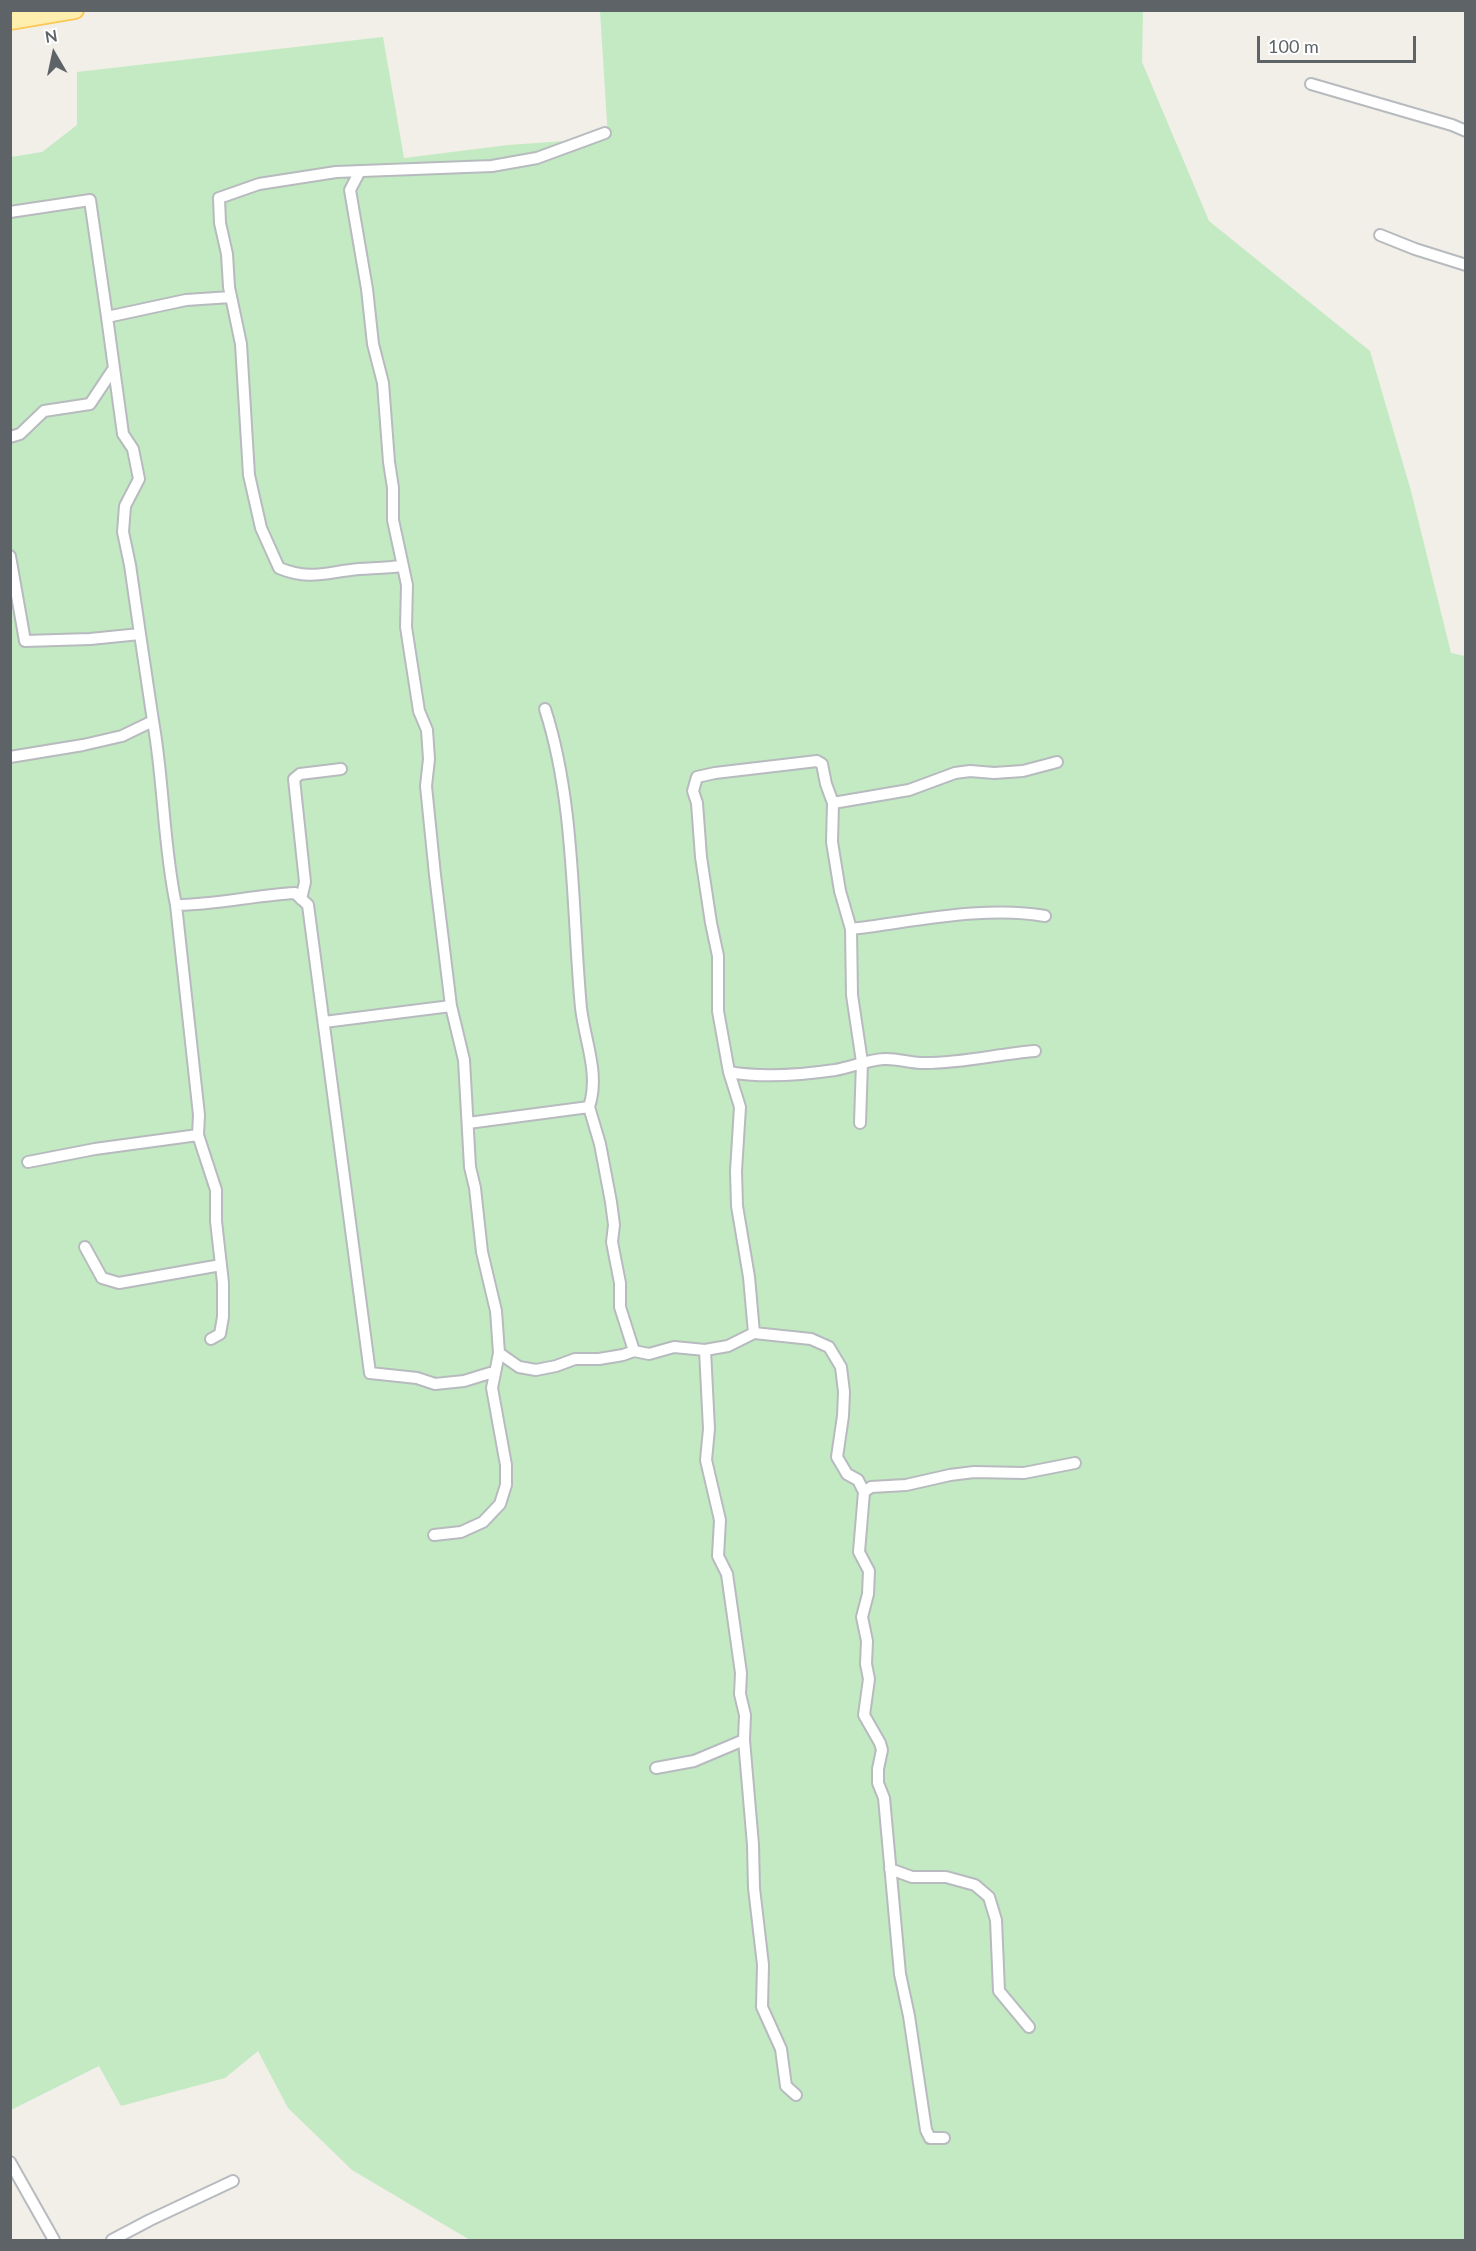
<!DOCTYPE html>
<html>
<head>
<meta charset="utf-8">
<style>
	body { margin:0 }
	#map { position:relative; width:1476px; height:2251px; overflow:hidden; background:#f1efe7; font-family:Lato,sans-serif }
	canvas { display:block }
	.frame { position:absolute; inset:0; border:12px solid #5e6368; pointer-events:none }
	.north { position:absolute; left:24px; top:24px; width:60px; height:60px; -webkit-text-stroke:4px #fff; paint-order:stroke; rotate:351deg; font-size:16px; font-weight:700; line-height:24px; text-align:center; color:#5e6368 }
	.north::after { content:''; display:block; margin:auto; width:21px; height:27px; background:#5e6368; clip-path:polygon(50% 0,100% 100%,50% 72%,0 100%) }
	.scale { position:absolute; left:1257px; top:36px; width:159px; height:27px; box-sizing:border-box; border:3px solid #5e6368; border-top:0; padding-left:8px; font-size:18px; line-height:21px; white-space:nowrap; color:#5e6368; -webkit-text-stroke:4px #fff; paint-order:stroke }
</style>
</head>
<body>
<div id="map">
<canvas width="1476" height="2251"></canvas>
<div class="frame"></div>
<div class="north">N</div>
<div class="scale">100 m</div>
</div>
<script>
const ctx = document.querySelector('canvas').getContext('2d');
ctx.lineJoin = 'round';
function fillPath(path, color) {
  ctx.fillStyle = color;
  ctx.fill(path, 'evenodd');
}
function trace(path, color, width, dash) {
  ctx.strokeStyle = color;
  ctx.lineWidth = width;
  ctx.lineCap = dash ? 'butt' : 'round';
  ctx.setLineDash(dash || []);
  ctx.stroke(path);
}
fillPath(new Path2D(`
	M 600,11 L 1143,11 L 1142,62 L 1209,221 L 1370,351 L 1411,491 L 1451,653 L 1465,656 L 1465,2240 L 470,2240 L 352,2170 L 288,2108 L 258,2051 L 225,2078 L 121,2106 L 99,2066 L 11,2110 L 11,157 L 42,152 L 77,125 L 77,72 L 383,37 L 404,158 L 508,145 L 608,138 Z`), '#c3eac2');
const street = new Path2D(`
	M 1311,84 L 1452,125 L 1466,131
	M 360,171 L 350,190 L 367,289 L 373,344 L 383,383 L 389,462 L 393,488 L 393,520 L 407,585 L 406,627 L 419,711 L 427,730 L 429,759 L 426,786 L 435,875 L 451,1006 L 464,1060 L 470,1167 L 475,1188 L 482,1252 L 496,1311 L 499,1353 L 492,1388 L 506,1465 L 506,1485 L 500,1504 L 483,1522 L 461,1532 L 434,1535
	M 10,212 L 90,200 L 107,317
	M 1380,235 L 1415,249 L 1466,265
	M 10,437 L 20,434 L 44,411 L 90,404 L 114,368
	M 10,556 L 25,641 L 90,639 L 140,634 L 130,565 L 123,532 L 125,506 L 139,479 L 133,449 L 123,434 L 107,317 L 186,300 L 231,297
	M 401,566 C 387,568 373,568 359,569 C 326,572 311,581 279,568 L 261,528 L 249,475 L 241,344 L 229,287 L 227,254 L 220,223 L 219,198 L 259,184 L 336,172 L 492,166 L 537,158 L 605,133
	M 545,709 C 575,801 572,912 581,1008 C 585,1042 600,1074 589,1107
	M 153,721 C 164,782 163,844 176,905 C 214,905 256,895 295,893 L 308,905 L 370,1373 L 417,1378 L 435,1384 L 464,1381 L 490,1373 L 495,1373
	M 10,757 L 83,745 L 122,736 L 153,721 L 140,634
	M 833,803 L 909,790 L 955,773 L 970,771 L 994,773 L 1023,771 L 1057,762
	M 301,899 L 305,882 L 294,779 L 300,774 L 341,769
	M 851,929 C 911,922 986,905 1045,916
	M 324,1022 L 451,1006
	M 729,1072 C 763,1078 801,1075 835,1070 C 852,1067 867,1060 884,1059 C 896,1058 909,1063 921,1063 C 959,1064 997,1054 1035,1051
	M 468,1123 L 589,1107 L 600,1144 L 611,1202 L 614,1225 L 612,1242 L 620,1283 L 620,1307 L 634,1351
	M 198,1135 L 216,1190 L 216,1221 L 223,1283 L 223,1317 L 220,1334 L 211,1339
	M 28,1162 L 95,1149 L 198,1135 L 199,1115 L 176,905
	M 85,1247 L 102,1278 L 119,1283 L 221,1265
	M 754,1333 L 811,1339 L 829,1347 L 841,1367 L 844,1392 L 843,1416 L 837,1457 L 847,1474 L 858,1480 L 864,1492 L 859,1552 L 869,1571 L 868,1594 L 862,1617 L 867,1641 L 866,1664 L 869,1679 L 864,1715 L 880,1743 L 882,1750 L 878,1769 L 878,1783 L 884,1798 L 900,1974 L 909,2016 L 926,2130 L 930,2138 L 944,2138
	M 705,1350 L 709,1429 L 706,1460 L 720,1520 L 718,1556 L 727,1574 L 741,1673 L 740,1694 L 745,1715 L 744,1740 L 753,1845 L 754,1888 L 763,1965 L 762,2007 L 781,2049 L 786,2086 L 796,2095
	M 499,1353 L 519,1367 L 536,1370 L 556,1366 L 575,1359 L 599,1359 L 623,1355 L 634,1351 L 649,1354 L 674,1347 L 705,1350 L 728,1346 L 754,1333 L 749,1277 L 737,1206 L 736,1171 L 740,1107 L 729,1072 L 718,1011 L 718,956 L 711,923 L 701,857 L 697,803 L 693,791 L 697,777 L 715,773 L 817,761 L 822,764 L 826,784 L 833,803 L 832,842 L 840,891 L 851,929 L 852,995 L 862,1062 L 860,1123
	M 864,1492 L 871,1487 L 906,1485 L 950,1475 L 974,1472 L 1024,1473 L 1075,1463
	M 656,1768 L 694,1761 L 744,1740
	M 890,1869 L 912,1877 L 946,1877 L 975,1885 L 989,1897 L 996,1920 L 999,1991 L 1029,2027
	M 10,2162 L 54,2240
	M 112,2240 L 150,2220 L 233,2181`);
const primary = new Path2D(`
	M 10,21 L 75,10`);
trace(street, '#b7babe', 14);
trace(primary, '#fcc755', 20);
trace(street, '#fff', 10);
trace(primary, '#ffefae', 16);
</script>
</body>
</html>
